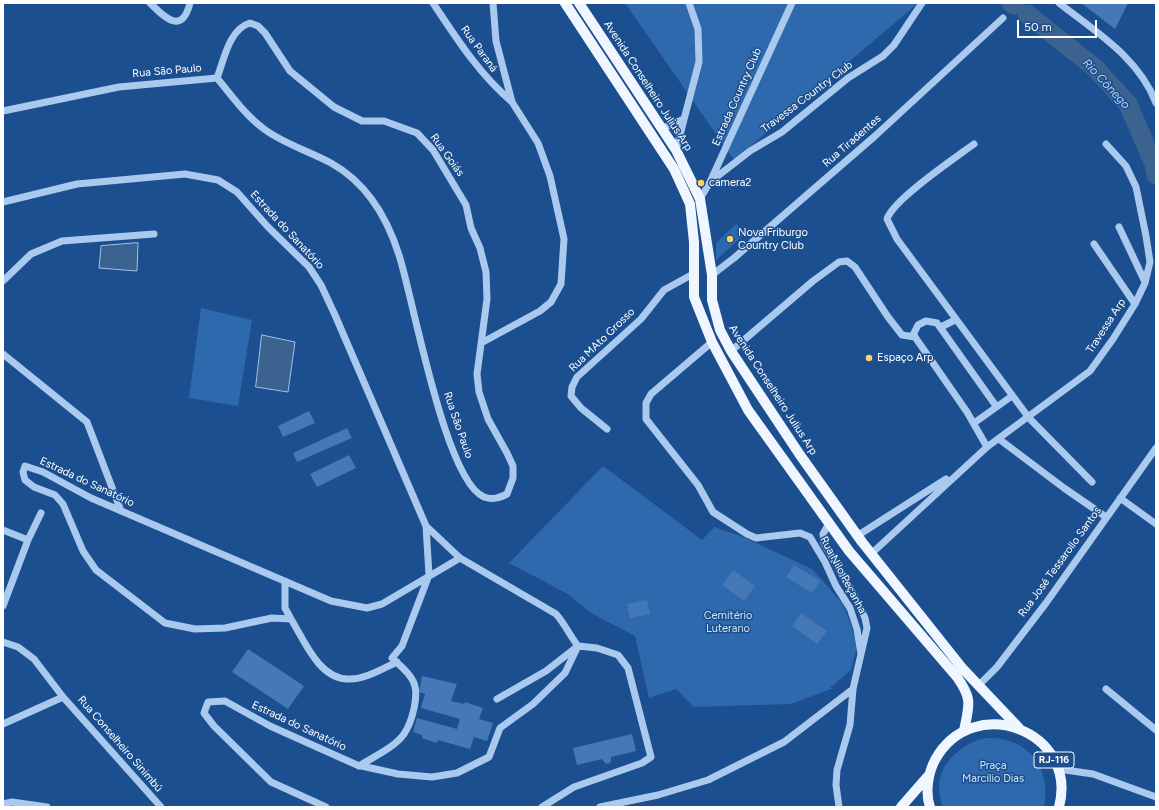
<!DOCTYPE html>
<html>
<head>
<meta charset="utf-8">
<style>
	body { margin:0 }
	#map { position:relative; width:1159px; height:810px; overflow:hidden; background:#1b4f8f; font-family:Figtree,sans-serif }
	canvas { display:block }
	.frame { position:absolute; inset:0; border:4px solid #fff; pointer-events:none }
	.scale { position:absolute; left:1017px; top:20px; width:80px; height:18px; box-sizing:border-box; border:2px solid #fff; border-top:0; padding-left:5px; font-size:12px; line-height:14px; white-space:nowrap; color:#fff; -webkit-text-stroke:3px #1b4f8f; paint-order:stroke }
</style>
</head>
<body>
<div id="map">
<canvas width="1159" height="810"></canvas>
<div class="frame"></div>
<div class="scale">50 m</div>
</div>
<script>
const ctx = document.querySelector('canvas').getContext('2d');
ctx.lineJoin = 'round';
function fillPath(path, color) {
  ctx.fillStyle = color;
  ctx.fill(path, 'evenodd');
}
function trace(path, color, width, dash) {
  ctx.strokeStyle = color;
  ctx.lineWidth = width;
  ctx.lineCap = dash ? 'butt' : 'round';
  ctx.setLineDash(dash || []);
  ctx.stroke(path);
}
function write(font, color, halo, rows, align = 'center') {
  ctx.font = font + ' Figtree,sans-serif';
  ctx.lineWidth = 3;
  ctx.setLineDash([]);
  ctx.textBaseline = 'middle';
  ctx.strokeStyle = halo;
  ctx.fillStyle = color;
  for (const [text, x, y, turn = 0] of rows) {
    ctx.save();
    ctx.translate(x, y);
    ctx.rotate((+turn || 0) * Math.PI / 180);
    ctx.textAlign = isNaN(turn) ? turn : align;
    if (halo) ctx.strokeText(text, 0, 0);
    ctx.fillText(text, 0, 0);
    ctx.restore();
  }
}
fillPath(new Path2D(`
	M 625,3 L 918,3 L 734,160 Z
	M 736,224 L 745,234 L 716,260 L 716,243 Z
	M 201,308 L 252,320 L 238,406 L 189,398 Z
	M 603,466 L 702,540 L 714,527 L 743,537 L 812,569 L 843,604 L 858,644 L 851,670 L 830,688 L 834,688 L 791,704 L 694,707 L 676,689 L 649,698 L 635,636 L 591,613 L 568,594 L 509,563 Z
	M 985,738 C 1027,736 1052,766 1044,807 L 942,807 C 941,801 939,794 939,788 C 939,762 962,744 985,738 Z`), '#2e69ad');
const water = new Path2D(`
	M 138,243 L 137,271 L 99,268 L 101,246 Z
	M 262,335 L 295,342 L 288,392 L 256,387 Z`);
fillPath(water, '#3c6290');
trace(water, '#9cc4f0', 1);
trace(new Path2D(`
	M 1011,3 L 1014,5
	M 1027,14 L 1094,67 L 1128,104 L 1154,164 L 1156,175`), '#3c6290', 19);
fillPath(new Path2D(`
	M 1081,3 L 1128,3 L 1115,29 Z
	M 309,411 L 315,423 L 283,437 L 278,426 Z
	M 347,428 L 352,438 L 297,462 L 293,453 Z
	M 349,455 L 356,468 L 317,487 L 310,474 Z
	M 794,565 L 820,581 L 812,593 L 786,577 Z
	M 733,570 L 755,586 L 744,601 L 722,585 Z
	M 647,600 L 650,614 L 630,618 L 627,604 Z
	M 801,613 L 827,631 L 817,644 L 792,626 Z
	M 248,649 L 304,686 L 288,709 L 232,672 Z
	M 422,676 L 457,684 L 451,701 L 464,704 L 465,702 L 483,708 L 479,719 L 493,723 L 487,741 L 474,737 L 470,749 L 438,740 L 437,743 L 422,738 L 422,735 L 413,732 L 417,718 L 457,729 L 460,719 L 421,708 L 425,694 L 419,692 Z
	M 632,734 L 636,751 L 611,757 L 611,762 L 608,764 L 605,763 L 602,759 L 577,765 L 573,748 Z`), '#4478b7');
trace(new Path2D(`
	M 150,3 C 165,18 182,35 190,3
	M 433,3 C 457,39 479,74 512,102
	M 1059,3 C 1096,32 1139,58 1156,103
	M 3,111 L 119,87 L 217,78 C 232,96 245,115 264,129 C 284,144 309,151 331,163 C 367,183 387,217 399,255 C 413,298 445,481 484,497 C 493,500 499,498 507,494 L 513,478 L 513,466 L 507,453 L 488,419 L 479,392 L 477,374 L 487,299 L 486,272 L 480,248 L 471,228 L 466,205 L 433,150 L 417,133 L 384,121 L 362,121 L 334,107 L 290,71 L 265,33 L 258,26 L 250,23 C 229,29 224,60 217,78
	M 661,129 L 684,119
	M 974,144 C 955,158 893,200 887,219 L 897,239 L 1029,418 L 1092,482
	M 676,150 L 699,62 L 698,29 L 689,3
	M 710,182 L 750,151 L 782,132 L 848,78 L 883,56 L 894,45 L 922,3
	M 700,199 L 710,182 L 792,3
	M 3,202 L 77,184 L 185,174 L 218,180 L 237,192 L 268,227 L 309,267 L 321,285 L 335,315 L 426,526 L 429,575 L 402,646 L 392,658 C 400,666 408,671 413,681 C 420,694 412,722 404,734 C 394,748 373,757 359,766
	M 1119,227 L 1145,282
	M 1094,244 L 1135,304
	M 712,275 L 734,258 L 875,136 L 1003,18
	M 3,281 L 31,254 L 62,241 L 154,234
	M 941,327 L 955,320
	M 483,342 L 540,311 L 551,302 L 561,284 L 564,239 L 550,176 L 538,143 L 512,102 L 496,41 L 493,3
	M 712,342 L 651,394 L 646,403 L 646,419 L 698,485 L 713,512 L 747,534 L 756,538 L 800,533 L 810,537 L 825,562 L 836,586 L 850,608 L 857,629 L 861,654
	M 731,351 L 813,281 L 839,262 L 847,261 L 855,267 L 888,317 L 902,335 L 915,337
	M 3,354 L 87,422 L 121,511
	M 974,423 L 1012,396
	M 607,429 L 581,408 L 571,396 L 572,387 L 577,377 L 641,319 L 664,290 L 693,274
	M 999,439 L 1064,488 L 1106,517
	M 987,447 L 967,412 L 915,337 L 914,333 L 918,325 L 926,321 L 937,323 L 996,406
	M 1120,498 L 1156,524
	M 828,525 L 823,534 L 824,543 L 854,595 L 865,618 L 867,628 L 853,689 L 850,725 L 837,770 L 836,785 L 839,807
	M 426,526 L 460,558 L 556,614 C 565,624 570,636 578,646
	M 3,530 L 28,540
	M 857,536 L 946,479
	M 871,554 L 987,447 L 1090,371 L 1113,339 L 1135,304 L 1145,283 L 1150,262 L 1146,236 L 1136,187 L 1126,166 L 1106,144
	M 285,581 L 285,608 L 291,619
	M 3,606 L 28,540 L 41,513
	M 3,642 L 18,647 L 34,659 L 63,697 L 161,807
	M 397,662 C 382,669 364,680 348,679 C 319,679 304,640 291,619 L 272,618 L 225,628 L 195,629 L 165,623 L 96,570 L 83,551 L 63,504 L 55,495 L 34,487 L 25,480 L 23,472 L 25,466 L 43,472 L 91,498 L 331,601 L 367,608 L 382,604 L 460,558
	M 979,685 L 997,667 L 1046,603 L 1156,448
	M 1106,689 L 1156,730
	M 497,699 L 546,671 L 578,646 L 597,648 L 618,655 L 628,668 L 651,757 L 642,763 L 574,787 L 542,807
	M 3,724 L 63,697
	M 1058,769 L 1093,774 L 1156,797
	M 3,804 L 12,802 L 47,807
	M 326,807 L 271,782 L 214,726 L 204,713 L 208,702 L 225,701 L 270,726 L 357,765 L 398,774 L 432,777 L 457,773 L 489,757 L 500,728 L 533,704 L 565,673 L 578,646
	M 600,807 L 658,795 L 708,780 L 784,742 L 853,689`), '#a9c9ee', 7);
trace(new Path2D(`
	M 565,3 L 674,169 L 690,204 L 694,242 L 694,297 L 712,342 L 748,410 L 849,551 L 957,677 C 973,700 969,704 964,731
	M 579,3 L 676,150 L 700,199 L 712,275 L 712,300 L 720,330 L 731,351 L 800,455 L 862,542 L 963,669 L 1019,728
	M 901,807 L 929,775
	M 930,807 C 925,793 928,773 935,760 C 973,691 1079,731 1059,807`), '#f0f6ff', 10);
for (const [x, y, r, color] of [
	[701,183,4,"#ffd166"],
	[730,239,4,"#ffd166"],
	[869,358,4,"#ffd166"]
]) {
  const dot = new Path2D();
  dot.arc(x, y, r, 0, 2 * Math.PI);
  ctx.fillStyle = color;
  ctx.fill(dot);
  trace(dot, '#1b4f8f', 1.5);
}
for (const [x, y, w] of [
	[1054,760,40]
]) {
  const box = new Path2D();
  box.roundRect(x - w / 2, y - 8, w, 16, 3);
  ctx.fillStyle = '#1b4f8f';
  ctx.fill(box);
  trace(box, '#fff', 1);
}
write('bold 10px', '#fff', null, [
	["RJ-116",1054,760]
]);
write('11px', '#fff', '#1b4f8f', [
	["Rua Paraná",479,49,54],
	["Rua São Paulo",167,71,-5],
	["Avenida Conselheiro Julius Arp",648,86,57],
	["Estrada Country Club",737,97,-66],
	["Travessa Country Club",807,97,-37],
	["Rua Tiradentes",852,141,-41],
	["Rua Goiás",447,155,54],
	["Estrada do Sanatório",287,230,47],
	["Travessa Arp",1106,326,-57],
	["Rua MAto Grosso",602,340,-44],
	["Avenida Conselheiro Julius Arp",773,390,57],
	["Rua São Paulo",458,425,71],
	["Estrada do Sanatório",87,482,25],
	["Rua José Tessarollo Santos",1060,562,-54],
	["Rua Nilo Peçanha",843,575,62],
	["Estrada do Sanatório",299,726,25],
	["Rua Conselheiro Sinimbú",120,744,49]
]);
write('11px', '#fff', '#1b4f8f', [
	["camera2",709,183],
	["Nova Friburgo",738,233],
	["Country Club",738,246],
	["Espaço Arp",877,358]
], 'left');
write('11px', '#cfe3fa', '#1b4f8f', [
	["Cemitério",728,616],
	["Luterano",728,629],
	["Praça",993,766],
	["Marcílio Dias",993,779]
]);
write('italic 12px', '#b5d3f5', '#1b4f8f', [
	["Rio Cônego",1106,84,47]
]);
</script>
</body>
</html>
